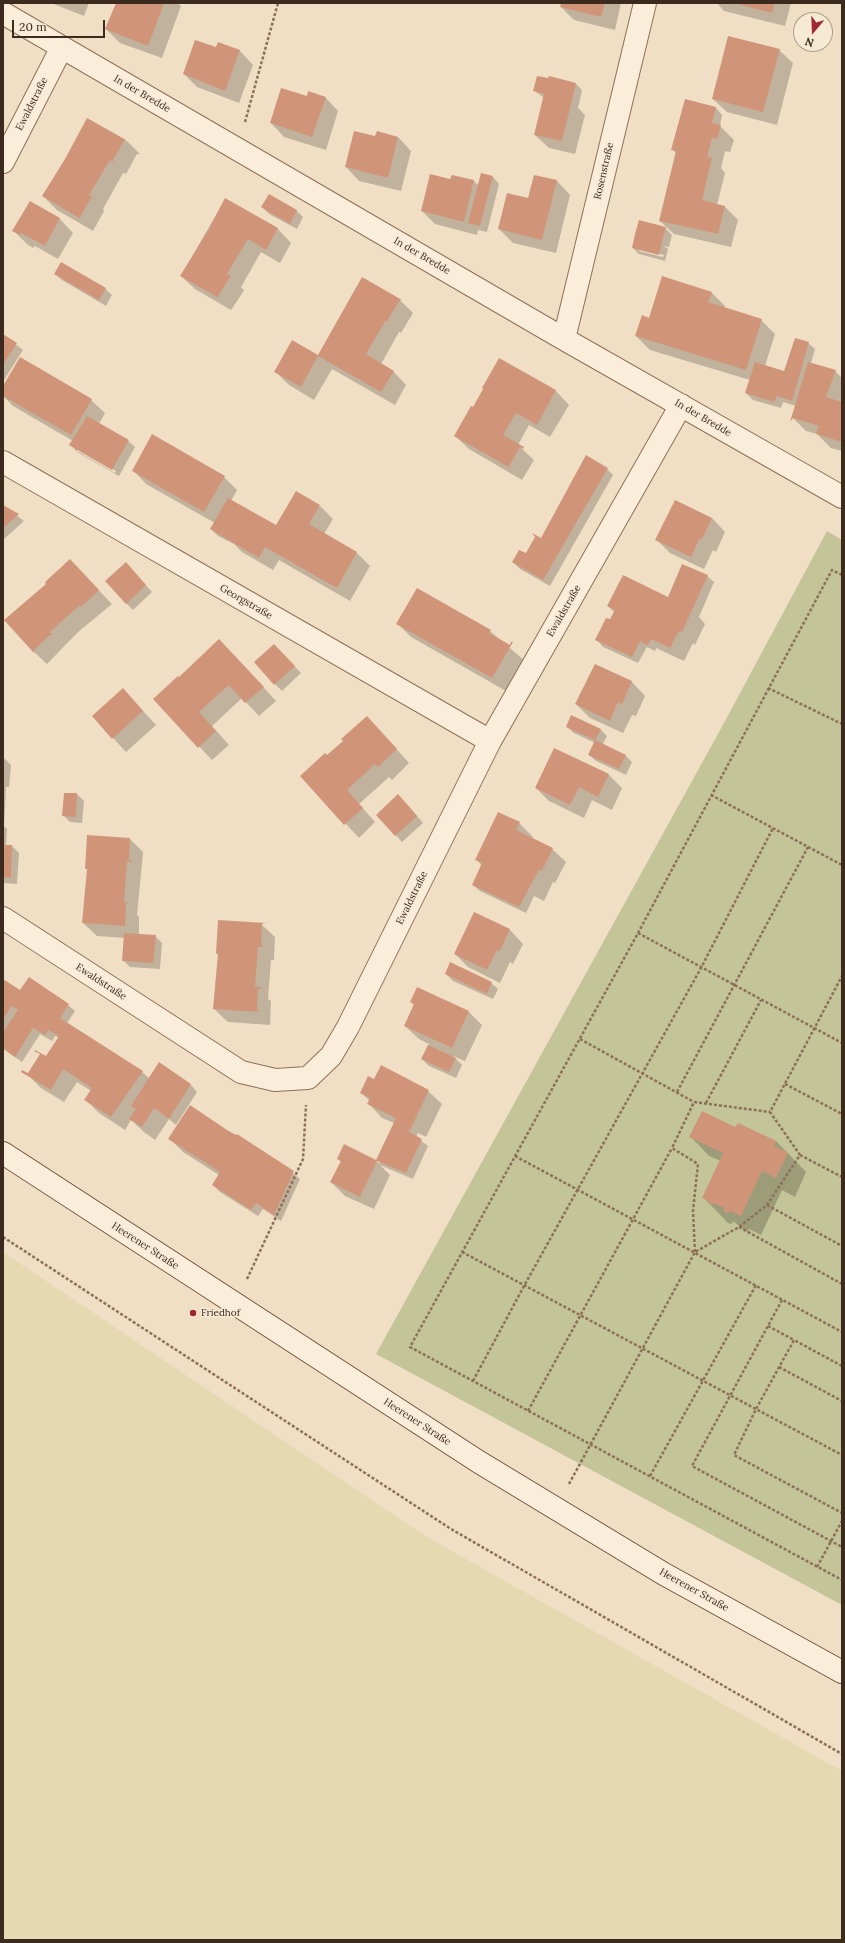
<!DOCTYPE html>
<html>
<head>
<meta charset="utf-8">
<style>
	body { margin:0 }
	#map { position:relative; width:845px; height:1943px; overflow:hidden; background:#f0dfc5; font-family:Lora,serif }
	canvas { display:block }
	.frame { position:absolute; inset:0; border:4px solid #3c2a1f; pointer-events:none }
	.north { position:absolute; left:793px; top:12px; width:40px; height:40px; box-sizing:border-box; background:#f7ead5; border:1px solid #ac9d8c; border-radius:50%; rotate:199deg; font-size:11px; font-weight:700; line-height:16px; text-align:center; color:#3c2a1f }
	.north::after { content:''; display:block; margin:auto; width:14px; height:18px; background:#9f2734; clip-path:polygon(50% 0,100% 100%,50% 72%,0 100%) }
	.scale { position:absolute; left:12px; top:20px; width:93px; height:18px; box-sizing:border-box; border:2px solid #3c2a1f; border-top:0; padding-left:5px; font-size:12px; line-height:14px; white-space:nowrap; color:#3c2a1f; -webkit-text-stroke:3px #f7ead5; paint-order:stroke }
</style>
</head>
<body>
<div id="map">
<canvas width="845" height="1943"></canvas>
<div class="frame"></div>
<div class="north">N</div>
<div class="scale">20 m</div>
</div>
<script>
const ctx = document.querySelector('canvas').getContext('2d');
ctx.lineJoin = 'round';
function fillPath(path, color) {
  ctx.fillStyle = color;
  ctx.fill(path, 'evenodd');
}
function trace(path, color, width, dash) {
  ctx.strokeStyle = color;
  ctx.lineWidth = width;
  ctx.lineCap = dash ? 'butt' : 'round';
  ctx.setLineDash(dash || []);
  ctx.stroke(path);
}
function write(font, color, halo, rows, align = 'center') {
  ctx.font = font + ' Lora,serif';
  ctx.lineWidth = 3;
  ctx.setLineDash([]);
  ctx.textBaseline = 'middle';
  ctx.strokeStyle = halo;
  ctx.fillStyle = color;
  for (const [text, x, y, turn = 0] of rows) {
    ctx.save();
    ctx.translate(x, y);
    ctx.rotate((+turn || 0) * Math.PI / 180);
    ctx.textAlign = isNaN(turn) ? turn : align;
    if (halo) ctx.strokeText(text, 0, 0);
    ctx.fillText(text, 0, 0);
    ctx.restore();
  }
}
fillPath(new Path2D(`
	M 3,1252 L 427,1537 L 842,1771 L 842,1940 L 3,1940 Z`), '#e6d9b2');
fillPath(new Path2D(`
	M 827,531 L 842,540 L 842,1605 L 376,1354 L 724,723 Z`), '#c3c498');
fillPath(new Path2D(`
	M 51,3 L 89,3 L 84,16 Z
	M 117,3 L 178,3 L 181,6 L 162,58 L 120,43 L 106,29 Z
	M 562,3 L 621,3 L 615,30 L 574,20 L 561,7 Z
	M 717,3 L 791,3 L 785,26 L 724,11 Z
	M 218,43 L 240,51 L 253,65 L 239,103 L 197,87 L 184,74 L 216,48 Z
	M 779,50 L 793,63 L 777,125 L 727,112 L 713,99 Z
	M 576,84 L 582,90 L 578,108 L 585,115 L 575,154 L 549,148 L 535,135 L 544,98 L 535,91 Z
	M 307,97 L 325,97 L 338,111 L 326,150 L 284,137 L 271,123 Z
	M 686,100 L 716,108 L 722,115 L 720,126 L 734,140 L 730,152 L 725,151 L 721,168 L 725,173 L 717,205 L 725,207 L 738,220 L 731,247 L 674,234 L 660,221 L 677,154 L 672,149 Z
	M 87,119 L 128,142 L 140,154 L 137,154 L 126,174 L 123,173 L 103,209 L 104,211 L 93,231 L 57,210 L 43,196 L 66,160 Z
	M 377,132 L 398,137 L 411,151 L 401,191 L 359,181 L 346,167 L 376,137 Z
	M 452,176 L 474,181 L 479,186 L 493,177 L 499,184 L 487,232 L 478,230 L 477,235 L 435,224 L 422,211 L 451,180 Z
	M 535,176 L 557,181 L 570,195 L 556,253 L 513,243 L 499,229 L 529,199 Z
	M 269,195 L 297,211 L 303,217 L 297,229 L 269,214 L 262,207 Z
	M 225,199 L 278,229 L 291,243 L 280,263 L 261,252 L 241,287 L 244,290 L 243,292 L 231,310 L 195,289 L 181,276 Z
	M 30,203 L 60,219 L 73,233 L 58,259 L 35,246 L 33,248 L 27,244 L 14,231 Z
	M 665,228 L 672,235 L 669,247 L 664,246 L 668,249 L 665,261 L 639,254 L 633,248 ZM 639,249 L 664,255 L 663,257 L 639,251 Z
	M 55,274 L 105,289 L 112,295 L 106,306 L 62,280 Z
	M 711,292 L 725,306 L 724,308 L 761,320 L 775,334 L 765,366 L 785,373 L 808,343 L 815,349 L 811,363 L 834,370 L 842,378 L 842,451 L 831,448 L 817,434 L 806,431 L 792,417 L 796,406 L 783,402 L 781,408 L 753,400 L 746,393 L 750,380 L 650,350 L 636,336 L 650,319 Z
	M 400,300 L 413,313 L 401,333 L 399,332 L 381,364 L 393,371 L 406,385 L 395,405 L 332,369 L 314,400 L 289,385 L 275,371 L 318,356 L 347,309 Z
	M 3,335 L 23,350 L 4,380 L 3,379 Z
	M 500,359 L 556,391 L 569,405 L 550,437 L 529,425 L 518,445 L 534,460 L 522,480 L 469,449 L 455,436 L 473,409 Z
	M 3,388 L 91,400 L 105,413 L 99,424 L 128,441 L 135,447 L 119,476 L 77,452 L 71,445 L 73,441 L 13,406 L 3,396 ZM 77,449 L 116,471 L 115,473 L 77,451 Z
	M 607,469 L 613,475 L 550,586 L 520,569 L 513,562 L 526,554 L 541,539 Z
	M 133,470 L 224,477 L 237,490 L 231,501 L 276,526 L 320,506 L 333,519 L 324,534 L 357,553 L 370,566 L 350,601 L 279,560 L 273,570 L 242,552 L 234,544 L 218,536 L 211,529 L 215,523 L 146,484 Z
	M 3,505 L 24,521 L 3,540 Z
	M 712,518 L 725,532 L 716,552 L 713,550 L 704,569 L 670,553 L 657,540 Z
	M 70,560 L 112,604 L 78,632 L 47,664 L 33,651 L 47,584 Z
	M 126,563 L 152,592 L 133,610 L 126,603 Z
	M 707,576 L 714,582 L 699,617 L 705,624 L 695,645 L 693,643 L 684,661 L 656,648 L 655,651 L 647,647 L 638,663 L 603,647 L 597,640 L 615,613 L 608,606 L 673,601 Z
	M 398,624 L 490,631 L 524,660 L 506,691 L 411,637 Z
	M 281,652 L 301,673 L 282,691 L 275,684 Z
	M 233,654 L 276,701 L 259,716 L 242,698 L 212,726 L 229,745 L 212,760 L 154,699 Z
	M 595,665 L 632,682 L 645,696 L 636,716 L 632,715 L 623,733 L 590,718 L 576,704 Z
	M 123,689 L 156,725 L 126,752 L 93,716 Z
	M 567,727 L 600,729 L 607,736 L 603,744 L 626,756 L 632,762 L 626,775 L 596,761 L 589,755 L 595,743 L 574,733 Z
	M 380,731 L 409,763 L 392,780 L 389,777 L 359,804 L 375,822 L 359,838 L 302,776 L 327,757 Z
	M 555,749 L 609,775 L 622,788 L 612,810 L 592,800 L 584,818 L 549,801 L 536,788 Z
	M 3,757 L 11,765 L 9,787 L 6,787 L 5,809 L 4,826 L 7,829 L 6,846 L 12,846 L 19,853 L 17,884 L 3,883 Z
	M 77,794 L 84,801 L 82,823 L 70,822 L 63,815 Z
	M 405,802 L 423,823 L 402,842 L 377,815 Z
	M 519,823 L 533,837 L 532,839 L 552,849 L 566,862 L 555,883 L 553,882 L 544,901 L 534,896 L 526,913 L 480,891 L 473,885 L 482,866 L 476,859 Z
	M 130,839 L 143,852 L 137,915 L 139,917 L 139,935 L 155,936 L 162,943 L 160,969 L 130,967 L 123,960 L 125,938 L 97,936 L 83,923 Z
	M 475,913 L 510,930 L 523,944 L 513,964 L 510,962 L 500,983 L 468,967 L 455,954 Z
	M 261,924 L 275,937 L 274,960 L 271,960 L 268,999 L 271,1001 L 270,1025 L 228,1022 L 214,1009 L 216,976 Z
	M 446,974 L 491,983 L 498,989 L 493,999 L 453,981 Z
	M 3,981 L 21,992 L 68,1005 L 75,1011 L 67,1023 L 142,1072 L 150,1079 L 176,1075 L 191,1085 L 197,1092 L 176,1125 L 169,1119 L 155,1140 L 144,1132 L 131,1120 L 125,1130 L 99,1113 L 86,1100 L 91,1091 L 77,1082 L 64,1102 L 41,1088 L 28,1075 L 46,1058 L 59,1038 L 55,1036 L 52,1041 L 40,1034 L 22,1062 L 3,1049 Z
	M 418,988 L 469,1012 L 482,1025 L 465,1061 L 453,1056 L 462,1065 L 456,1078 L 429,1066 L 422,1059 L 429,1044 L 419,1039 L 405,1026 L 415,1006 L 411,1002 Z
	M 375,1080 L 428,1091 L 442,1104 L 426,1137 L 418,1133 L 416,1137 L 428,1146 L 413,1179 L 380,1165 L 390,1175 L 374,1209 L 345,1196 L 331,1182 L 341,1162 L 338,1159 L 344,1146 L 381,1164 L 378,1160 L 394,1123 L 382,1118 L 369,1104 L 370,1101 L 361,1093 Z
	M 738,1124 L 776,1141 L 806,1172 L 795,1197 L 782,1190 L 761,1235 L 749,1229 L 748,1232 L 744,1230 L 733,1221 L 732,1224 L 728,1223 L 704,1198 L 721,1161 L 709,1156 L 690,1136 L 736,1129 Z
	M 227,1131 L 282,1164 L 300,1179 L 281,1221 L 263,1209 L 258,1216 L 220,1192 L 213,1185 L 219,1175 L 183,1152 L 170,1139 Z`), '#0003');
fillPath(new Path2D(`
	M 116,3 L 164,3 L 148,46 L 105,29 Z
	M 561,3 L 605,3 L 601,17 L 560,7 Z
	M 734,3 L 775,3 L 772,13 Z
	M 728,36 L 780,49 L 763,112 L 712,99 Z
	M 195,40 L 216,47 L 218,42 L 240,50 L 225,91 L 183,74 Z
	M 537,76 L 548,78 L 549,76 L 576,83 L 562,141 L 534,135 L 544,94 L 533,91 Z
	M 281,88 L 307,96 L 308,91 L 326,97 L 312,137 L 270,123 Z
	M 685,99 L 716,107 L 712,123 L 721,125 L 717,139 L 712,138 L 707,157 L 712,158 L 702,200 L 725,206 L 718,234 L 659,221 L 676,151 L 671,150 Z
	M 87,118 L 126,140 L 124,141 L 113,160 L 114,162 L 110,160 L 89,195 L 94,198 L 91,198 L 80,217 L 81,219 L 42,196 L 65,159 Z
	M 354,131 L 375,136 L 377,131 L 398,137 L 388,178 L 345,167 Z
	M 481,173 L 493,176 L 480,226 L 468,223 Z
	M 430,174 L 450,179 L 452,175 L 474,180 L 464,222 L 421,211 Z
	M 534,175 L 557,180 L 542,240 L 498,229 L 507,193 L 528,198 Z
	M 269,194 L 297,210 L 290,224 L 261,207 Z
	M 225,198 L 278,228 L 266,250 L 248,239 L 227,274 L 231,276 L 218,296 L 219,298 L 180,276 L 209,229 Z
	M 30,201 L 60,218 L 45,246 L 21,233 L 20,235 L 12,231 Z
	M 639,220 L 666,227 L 662,241 L 635,234 Z
	M 635,234 L 662,241 L 659,255 L 632,248 Z
	M 61,262 L 106,288 L 99,300 L 54,274 Z
	M 662,276 L 712,292 L 708,302 L 762,319 L 746,370 L 635,336 L 642,315 L 649,318 Z
	M 362,277 L 402,300 L 400,300 L 388,319 L 390,322 L 386,320 L 366,354 L 394,371 L 381,392 L 318,356 L 301,387 L 274,372 L 292,340 L 318,355 Z
	M 3,334 L 17,343 L 3,365 Z
	M 795,338 L 809,342 L 792,401 L 777,396 L 774,402 L 745,393 L 755,362 L 784,371 Z
	M 20,357 L 92,399 L 71,435 L 3,396 L 3,386 Z
	M 499,358 L 556,390 L 537,425 L 516,413 L 503,435 L 524,447 L 523,449 L 520,447 L 509,466 L 512,469 L 454,436 L 471,406 L 473,407 L 483,389 L 482,388 Z
	M 808,362 L 836,370 L 826,397 L 842,402 L 842,442 L 816,434 L 819,426 L 793,418 L 790,422 Z
	M 87,416 L 129,440 L 112,470 L 69,445 Z
	M 152,434 L 225,476 L 204,512 L 132,471 Z
	M 586,455 L 608,468 L 543,580 L 512,562 L 519,550 L 526,553 L 535,537 L 532,533 L 541,538 Z
	M 296,491 L 320,505 L 309,524 L 357,552 L 337,588 L 265,547 L 259,558 L 210,529 L 228,498 L 276,525 Z
	M 675,500 L 712,518 L 702,539 L 700,538 L 691,557 L 655,540 Z
	M 3,505 L 19,514 L 3,528 Z
	M 70,559 L 99,590 L 81,607 L 80,605 L 50,632 L 53,635 L 50,635 L 34,650 L 34,653 L 4,620 L 46,584 L 45,582 Z
	M 126,562 L 146,585 L 126,604 L 105,581 Z
	M 682,564 L 708,575 L 682,632 L 679,631 L 670,648 L 651,639 L 648,645 L 640,641 L 632,657 L 595,640 L 606,618 L 610,619 L 615,610 L 607,606 L 623,575 L 668,597 Z
	M 417,588 L 491,630 L 489,633 L 510,645 L 511,642 L 513,642 L 492,678 L 396,624 Z
	M 219,639 L 264,687 L 245,703 L 229,685 L 199,712 L 216,731 L 198,748 L 153,699 L 178,676 L 179,677 Z
	M 274,644 L 295,666 L 274,685 L 254,662 Z
	M 595,664 L 632,681 L 622,704 L 618,702 L 610,721 L 575,704 Z
	M 123,688 L 143,711 L 112,739 L 92,716 Z
	M 571,715 L 601,729 L 595,740 L 566,727 Z
	M 367,716 L 397,749 L 378,767 L 375,764 L 347,790 L 363,808 L 344,825 L 300,776 L 325,753 L 327,755 L 343,741 L 341,739 Z
	M 595,740 L 626,755 L 619,769 L 588,755 Z
	M 554,748 L 609,774 L 598,797 L 579,787 L 570,805 L 535,788 Z
	M 64,793 L 77,793 L 76,817 L 62,816 Z
	M 398,794 L 417,816 L 395,836 L 376,815 Z
	M 498,812 L 520,822 L 516,830 L 553,848 L 542,871 L 539,870 L 519,907 L 472,885 L 482,863 L 475,860 Z
	M 87,835 L 130,838 L 129,860 L 132,860 L 131,862 L 127,861 L 124,902 L 129,902 L 126,904 L 125,926 L 82,923 L 87,869 L 85,869 Z
	M 3,845 L 12,845 L 11,878 L 3,877 Z
	M 474,912 L 510,929 L 500,951 L 497,950 L 487,970 L 454,954 Z
	M 218,920 L 265,923 L 262,924 L 261,945 L 263,947 L 258,947 L 255,987 L 261,987 L 261,989 L 258,988 L 257,1010 L 259,1012 L 213,1009 L 218,954 L 216,954 Z
	M 124,933 L 156,935 L 153,963 L 122,961 Z
	M 450,962 L 492,982 L 487,994 L 445,974 Z
	M 29,977 L 69,1004 L 60,1018 L 143,1071 L 111,1117 L 84,1100 L 92,1088 L 63,1069 L 51,1090 L 21,1072 L 22,1070 L 28,1073 L 40,1054 L 34,1051 L 35,1050 L 46,1056 L 59,1036 L 48,1030 L 45,1035 L 33,1028 L 15,1057 L 3,1048 L 3,1032 L 18,1010 L 12,1006 L 3,1019 L 3,979 L 20,990 Z
	M 417,987 L 469,1011 L 452,1048 L 404,1026 L 414,1004 L 410,1002 Z
	M 428,1045 L 456,1058 L 449,1072 L 421,1059 Z
	M 159,1062 L 191,1084 L 169,1119 L 154,1108 L 142,1127 L 129,1119 L 136,1109 L 131,1106 Z
	M 381,1065 L 429,1090 L 409,1132 L 422,1139 L 406,1173 L 377,1161 L 360,1197 L 330,1182 L 341,1161 L 337,1159 L 344,1144 L 376,1160 L 396,1118 L 367,1104 L 370,1098 L 360,1093 L 368,1076 L 374,1079 Z
	M 190,1105 L 227,1130 L 236,1135 L 237,1134 L 294,1171 L 274,1215 L 256,1203 L 251,1210 L 212,1185 L 220,1172 L 168,1139 Z
	M 702,1111 L 735,1127 L 738,1123 L 776,1141 L 774,1146 L 788,1152 L 776,1178 L 762,1171 L 741,1216 L 730,1211 L 729,1213 L 723,1211 L 725,1208 L 713,1203 L 712,1205 L 708,1203 L 709,1201 L 702,1198 L 723,1153 L 689,1137 Z`), '#d09579');
const minor = new Path2D(`
	M 3,13 L 564,339 L 842,497
	M 3,162 L 62,47
	M 564,339 L 645,3
	M 3,462 L 490,741
	M 3,918 L 241,1072 L 275,1080 L 308,1078 L 331,1056 L 348,1027 L 490,741 L 681,405`);
const secondary = new Path2D(`
	M 3,1153 L 479,1462 L 664,1574 L 842,1672`);
trace(minor, '#8d705a', 24);
trace(secondary, '#6e513d', 24);
trace(new Path2D(`
	M 245,122 L 278,3
	M 842,575 L 832,570 L 638,933 L 410,1347 L 842,1580
	M 768,688 L 842,724
	M 711,795 L 842,865
	M 638,933 L 842,1043
	M 580,1039 L 694,1102
	M 785,1084 L 842,1114
	M 677,1092 L 808,847
	M 706,1103 L 761,1000
	M 800,1155 L 842,1177
	M 515,1156 L 842,1332
	M 767,1205 L 842,1246
	M 739,1227 L 842,1284
	M 3,1237 L 451,1529 L 842,1754
	M 462,1252 L 842,1455
	M 695,1252 L 693,1211 L 698,1164 L 672,1148 L 694,1102 L 770,1112
	M 247,1279 L 303,1159 L 306,1105
	M 782,1300 L 692,1466 L 842,1547
	M 768,1326 L 794,1340
	M 842,1366 L 794,1340 L 756,1409 L 734,1455 L 842,1513
	M 779,1367 L 842,1401
	M 473,1381 L 524,1286 L 701,968 L 773,828
	M 528,1411 L 672,1148
	M 650,1476 L 756,1285
	M 569,1484 L 695,1252 L 739,1227 L 767,1205 L 800,1155 L 770,1112 L 842,976
	M 817,1567 L 842,1521`), '#8d705a', 2.5, [3, 2]);
trace(minor, '#faedd9', 22);
trace(secondary, '#faedd9', 22);
for (const [x, y, r, color] of [
	[193,1313,4,"#9f2734"]
]) {
  const dot = new Path2D();
  dot.arc(x, y, r, 0, 2 * Math.PI);
  ctx.fillStyle = color;
  ctx.fill(dot);
  trace(dot, '#f7ead5', 1.5);
}
write('10px', '#3c2a1f', '#f7ead5', [
	["In der Bredde",142,94,30],
	["Ewaldstraße",32,104,-63],
	["Rosenstraße",604,171,-77],
	["In der Bredde",422,256,30],
	["In der Bredde",703,418,30],
	["Georgstraße",246,602,30],
	["Ewaldstraße",564,611,-60],
	["Ewaldstraße",412,898,-64],
	["Ewaldstraße",101,982,33],
	["Heerener Straße",145,1246,33],
	["Heerener Straße",417,1422,33],
	["Heerener Straße",694,1590,29]
]);
write('10px', '#3c2a1f', '#f7ead5', [
	["Friedhof",201,1313]
], 'left');
</script>
</body>
</html>
